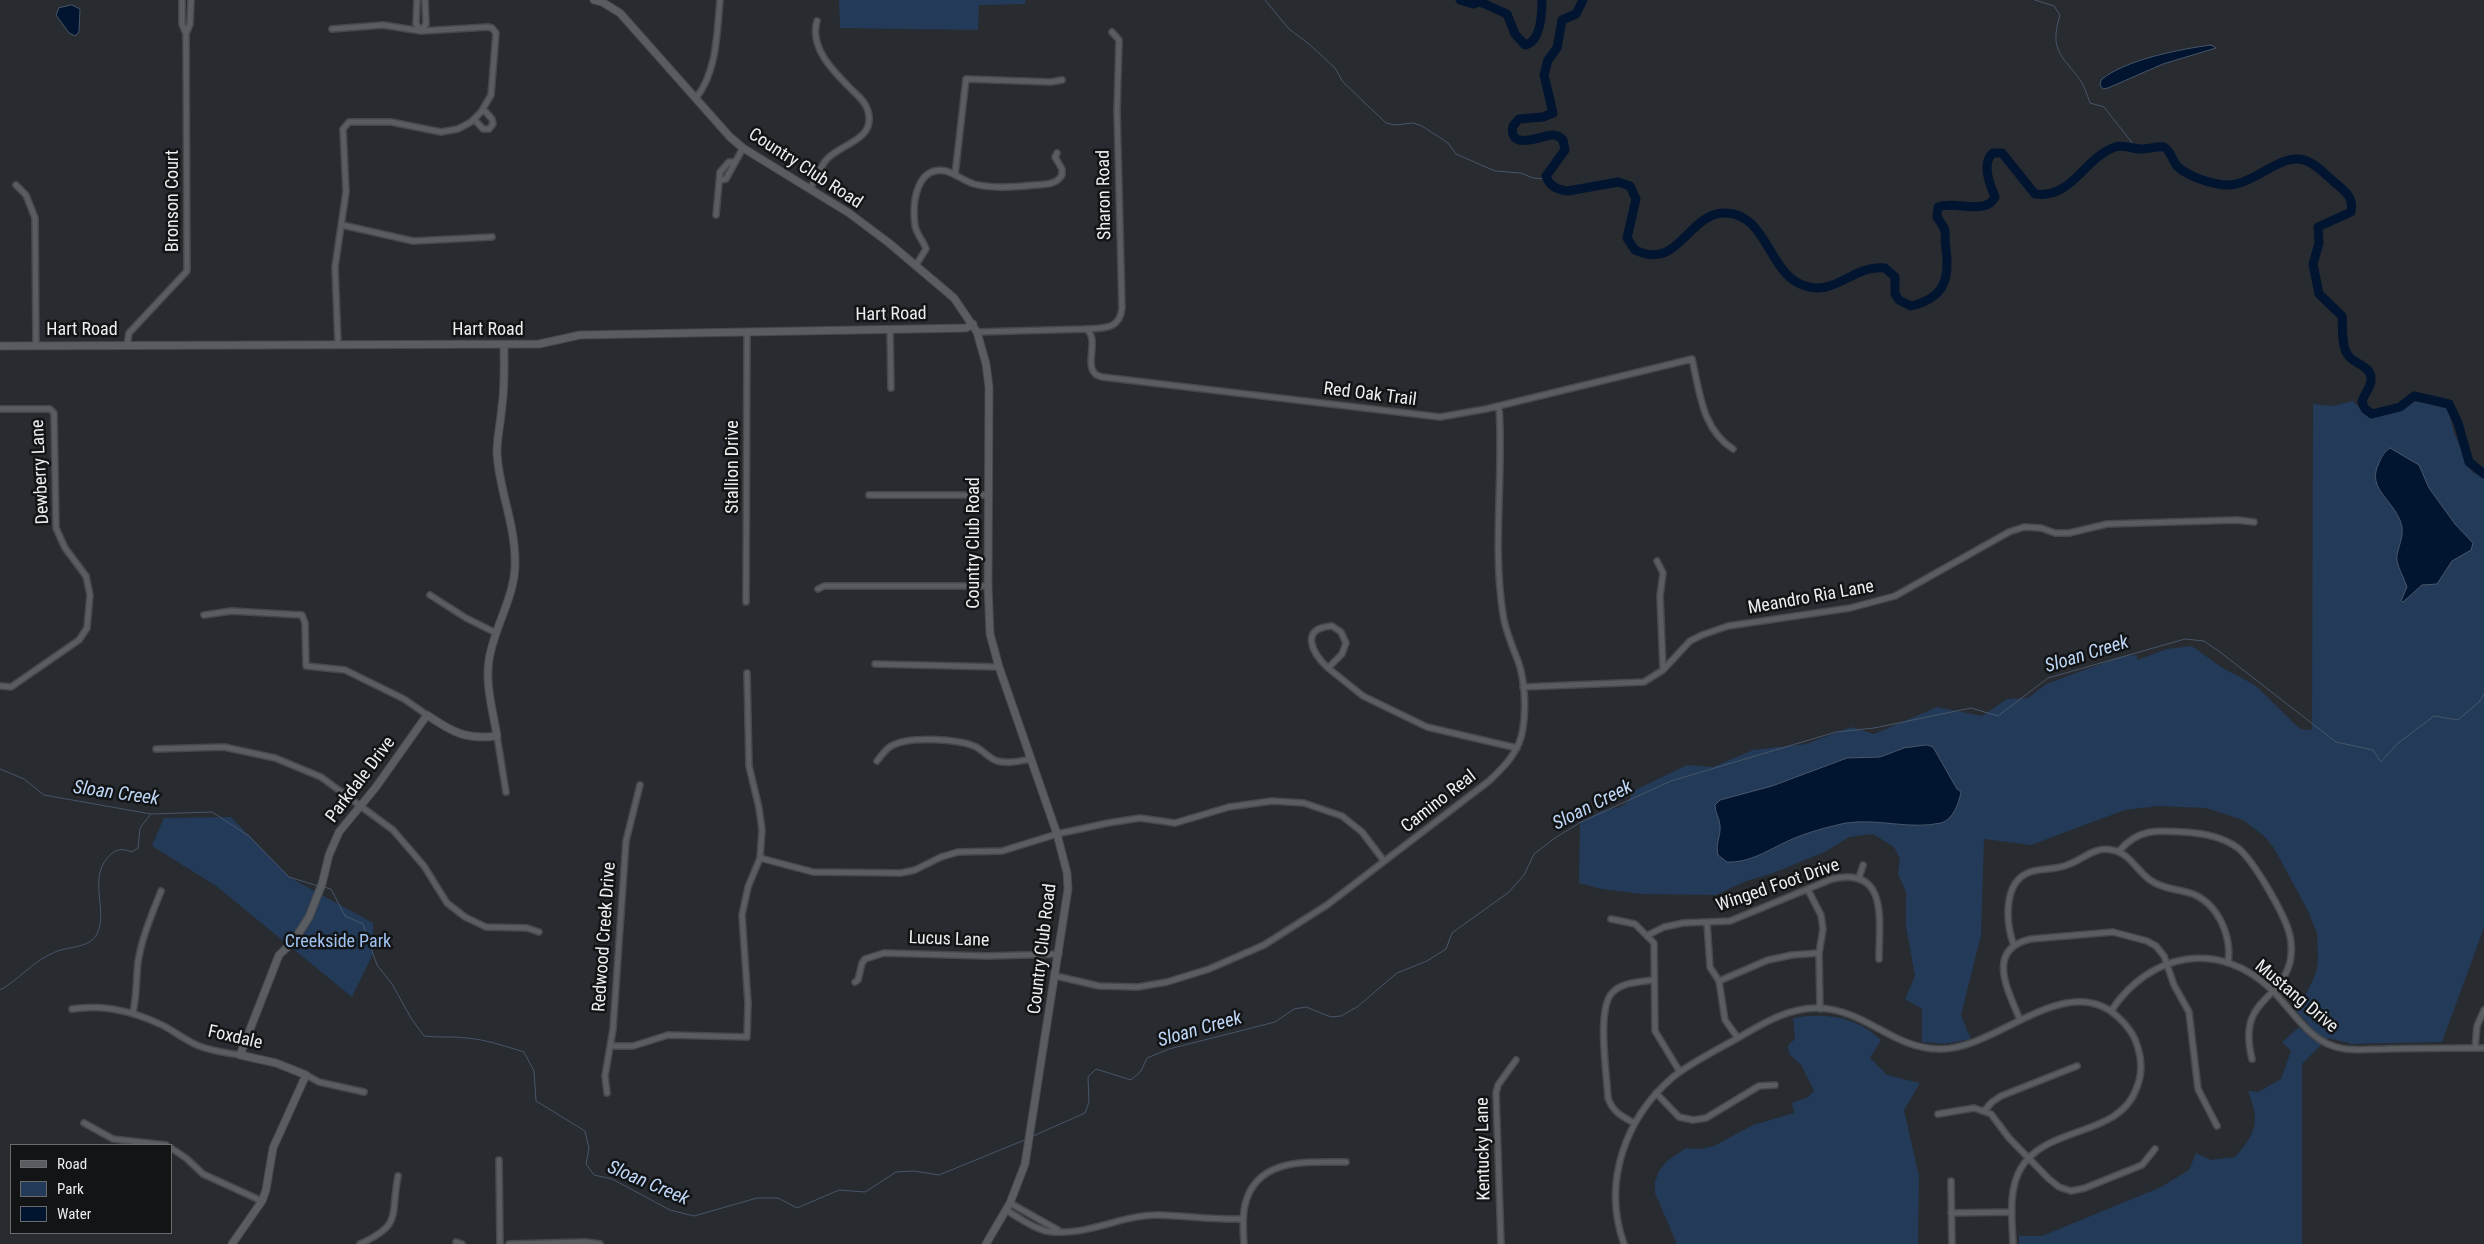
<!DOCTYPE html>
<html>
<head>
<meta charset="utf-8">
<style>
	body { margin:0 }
	#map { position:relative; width:2484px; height:1244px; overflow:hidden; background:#282b2f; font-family:"Roboto Condensed",sans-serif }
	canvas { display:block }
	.legend { position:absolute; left:10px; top:1144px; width:162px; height:90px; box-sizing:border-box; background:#121415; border:1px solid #696b6d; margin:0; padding:6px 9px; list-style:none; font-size:15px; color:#eceef0 }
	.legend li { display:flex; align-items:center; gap:10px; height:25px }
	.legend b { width:25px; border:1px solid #696b6d }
</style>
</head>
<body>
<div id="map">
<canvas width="2484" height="1244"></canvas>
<ul class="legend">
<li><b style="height:6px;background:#595c61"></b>Road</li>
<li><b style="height:14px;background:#233a58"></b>Park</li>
<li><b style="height:14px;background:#021530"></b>Water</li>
</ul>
</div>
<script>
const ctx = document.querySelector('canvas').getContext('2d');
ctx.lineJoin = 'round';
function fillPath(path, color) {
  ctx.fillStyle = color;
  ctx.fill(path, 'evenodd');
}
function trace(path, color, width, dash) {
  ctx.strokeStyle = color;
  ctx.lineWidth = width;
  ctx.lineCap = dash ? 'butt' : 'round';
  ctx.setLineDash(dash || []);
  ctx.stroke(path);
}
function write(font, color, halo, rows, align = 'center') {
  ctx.font = font + ' "Roboto Condensed",sans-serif';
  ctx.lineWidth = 5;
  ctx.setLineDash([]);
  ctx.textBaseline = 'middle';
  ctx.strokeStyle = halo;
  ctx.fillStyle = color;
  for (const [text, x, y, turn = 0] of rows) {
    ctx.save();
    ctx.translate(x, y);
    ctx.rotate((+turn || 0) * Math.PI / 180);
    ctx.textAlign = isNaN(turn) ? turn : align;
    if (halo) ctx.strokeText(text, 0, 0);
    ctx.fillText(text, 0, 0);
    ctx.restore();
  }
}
fillPath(new Path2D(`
	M 839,0 L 1025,0 L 1025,4 L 979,5 L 978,30 L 840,28 Z
	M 2353,401 L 2364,413 L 2376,417 L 2416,401 L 2448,409 L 2454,433 L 2472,472 L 2484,477 L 2484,928 L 2442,1042 L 2352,1044 L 2328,1038 L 2302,1064 L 2302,1244 L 2019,1244 L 2019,1236 L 2042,1236 L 2161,1187 L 2189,1170 L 2196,1153 L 2211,1160 L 2235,1157 C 2257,1132 2260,1122 2248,1091 L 2258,1092 L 2281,1079 L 2291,1051 L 2282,1042 L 2299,1027 L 2302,1030 L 2308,1024 L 2294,1009 L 2304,998 L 2316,973 L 2318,960 L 2317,933 L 2308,911 L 2274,848 L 2265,837 L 2243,820 L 2206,808 L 2158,806 L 2125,810 L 2031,845 L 1984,839 L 1981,935 L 1961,1015 L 1971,1039 L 1945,1044 L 1922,1042 L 1922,1009 L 1905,999 L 1915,976 L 1906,927 L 1906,892 L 1898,874 L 1900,859 L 1894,847 L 1873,834 L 1849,837 L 1827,851 L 1776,872 L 1744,882 L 1716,895 L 1642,894 L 1602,889 L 1579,883 L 1580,822 C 1589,820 1594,814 1602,811 C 1615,807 1623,810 1631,797 L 1631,792 L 1687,765 L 1713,767 L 1753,750 L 1806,744 L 1851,727 L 1874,734 L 1937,707 L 1982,716 L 2007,699 L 2028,698 L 2046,684 L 2123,656 L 2137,655 L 2137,660 L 2167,649 L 2192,646 L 2221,667 L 2255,685 L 2300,729 L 2312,730 L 2313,404 L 2333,406 Z
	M 231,817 L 289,877 L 373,923 L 373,954 L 352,997 L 216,886 L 152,846 L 164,818 Z
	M 1807,1016 C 1835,1014 1861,1020 1881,1040 L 1870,1058 L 1887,1075 L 1920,1083 L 1904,1110 L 1919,1176 L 1918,1244 L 1677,1244 L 1655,1193 L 1655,1182 L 1659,1171 L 1667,1161 L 1686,1148 L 1700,1149 L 1714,1146 L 1753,1125 L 1794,1113 L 1792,1103 L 1808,1097 L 1814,1091 L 1801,1065 L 1789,1054 L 1788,1045 L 1795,1039 L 1793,1018 Z`), '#233a58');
const water = new Path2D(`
	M 72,5 L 80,9 L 79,32 L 75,36 L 69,33 L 56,15 L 59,8 Z
	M 2211,45 L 2216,48 L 2163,64 L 2108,88 L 2103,89 L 2100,85 L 2101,80 C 2124,60 2180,49 2211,45 Z
	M 2390,448 L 2419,465 L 2429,488 L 2455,524 L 2473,543 L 2471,550 L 2452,561 L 2437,584 L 2422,585 L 2403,602 L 2401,601 L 2407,587 C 2404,578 2399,570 2397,561 C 2395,553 2404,539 2402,527 C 2397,501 2365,490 2379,463 C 2382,456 2384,452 2390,448 Z
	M 1927,745 L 1933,747 L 1957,789 L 1961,792 C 1959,803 1953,820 1941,823 C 1909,830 1878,818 1846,823 C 1827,827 1805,833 1788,841 C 1768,850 1750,863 1727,862 L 1718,855 C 1715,844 1721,836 1720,826 C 1720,819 1715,813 1715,805 L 1720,800 L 1772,786 L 1847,758 L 1880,757 L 1904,748 Z`);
fillPath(water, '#021530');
trace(water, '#48566a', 1);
trace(new Path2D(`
	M 1265,0 L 1289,29 L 1309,44 L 1335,68 L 1343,82 L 1386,123 L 1395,125 L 1413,123 L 1422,126 L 1448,143 L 1456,154 L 1495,171 L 1521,173 L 1533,178 L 1546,179
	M 2035,0 L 2054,6 L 2060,15 C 2050,48 2059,53 2078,77 C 2084,84 2087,95 2090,103 L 2104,107 L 2137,149
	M 0,769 L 24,779 L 44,795 L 151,814 L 212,812 L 249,836 L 289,877 L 318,886
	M 324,887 L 331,889 L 345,916 L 363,924 L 377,965 L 392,984 L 411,1018 L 424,1036 C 439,1038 453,1036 467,1038 C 487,1040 505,1046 524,1052 L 534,1071 L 536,1101 L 585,1131 L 589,1148 L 586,1164 L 594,1175 L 612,1179 L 670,1210 L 694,1216 L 757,1198 L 778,1198 L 797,1208 L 839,1190 L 865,1192 L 896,1172 L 914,1171 L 939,1175 L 1027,1139
	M 0,990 C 19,980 33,961 53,953 C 66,946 89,949 97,934 C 109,909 86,877 111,854 C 118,848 124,849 132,852 L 138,848 L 140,828 L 150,815
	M 1033,1136 L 1085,1113 L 1089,1102 L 1088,1077 L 1096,1069 L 1131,1080 L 1141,1071 L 1147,1058 L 1169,1049 L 1275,1022 L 1294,1009 L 1306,1007 L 1331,1017 L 1341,1016 L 1357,1007 L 1397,973 L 1427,961 L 1446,949 L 1452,933 L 1509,892 L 1524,875 L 1534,854 L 1555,838 L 1581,822 L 1671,781 L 1836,732 L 1874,728 L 1971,708 L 1998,716 L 2048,678 L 2185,639 L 2204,641 L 2220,652 L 2336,742 L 2373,750 L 2381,762 L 2397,744 L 2434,716 L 2458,720 L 2480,701 L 2484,694`), '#48566a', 1);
trace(new Path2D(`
	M 1460,0 L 1473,4 L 1480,2 L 1507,14 L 1515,34 L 1525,45 C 1541,42 1542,13 1542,0
	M 1583,0 L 1576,14 L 1562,20 L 1557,48 L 1548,60 L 1544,75 L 1553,113 L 1543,117 L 1519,119 L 1513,126 C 1508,152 1542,135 1553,135 C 1557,135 1560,137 1563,140 L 1565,150 L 1546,176 C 1549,186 1558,190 1568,191 L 1618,182 L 1630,186 L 1636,199 L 1627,238 L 1635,250 C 1679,271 1687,215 1723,213 C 1764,211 1768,267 1798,283 C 1834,301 1851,264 1885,268 L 1895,277 L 1895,294 L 1899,300 L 1911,306 C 1944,298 1950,280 1946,249 C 1943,231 1950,235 1937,217 L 1938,207 C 1955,200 1986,216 1995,197 C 1990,185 1981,163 1993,153 L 2002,153 L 2035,194 C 2072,199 2084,158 2115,147 C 2123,144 2132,149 2141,149 C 2149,149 2157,146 2164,147 C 2172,152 2171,159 2177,166 C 2186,175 2205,182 2218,184 C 2252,192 2279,149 2307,161 C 2317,165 2326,175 2334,182 C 2345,191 2354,197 2351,212 L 2318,227 L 2319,243 L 2313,264 L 2319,294 L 2342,316 C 2343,327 2341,347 2348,355 C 2354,365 2372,365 2371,380 C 2371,387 2364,394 2362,402 L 2365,409 L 2372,414 L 2400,407 L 2414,396 L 2449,404 L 2458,423 L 2469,462 L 2484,474`), '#021530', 9);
const street = new Path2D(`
	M 182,0 L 182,24 L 186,34
	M 417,0 L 416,24 L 421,31 L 426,24 L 425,0
	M 332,29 L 383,25 L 421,31 L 488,27 L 492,28 L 496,33 L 491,95 L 481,112 L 471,122 L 458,129 L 441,132 L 391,122 L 349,122 L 343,129 L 346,192 L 335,267 L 338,344
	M 696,98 C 717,72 717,32 720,0
	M 474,119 L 483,129 L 489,129 L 493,124 L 492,119 L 483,109
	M 955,175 L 966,79 L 1051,82 L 1062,80
	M 721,180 L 726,179 L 743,148
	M 16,185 L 26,195 L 35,218 L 36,345
	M 810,189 C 815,179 820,167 827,159 C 842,143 876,140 868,111 C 866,102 858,96 852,90 C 834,72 809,48 817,21
	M 716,215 L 720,172 L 729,162 L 735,162
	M 342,225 L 413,241 L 492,237
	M 916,265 L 926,249 C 923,240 916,234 915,225 C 912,204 916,165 946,171 C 956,174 964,181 974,184 C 993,189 1016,187 1035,185 C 1046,184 1056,185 1062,175 L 1062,169 L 1055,157 L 1057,153
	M 1085,329 C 1103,328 1120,330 1122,308 L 1117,111 L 1119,40 L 1112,32
	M 890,330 L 891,388
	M 977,332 L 1086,329 C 1102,340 1079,372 1102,377 L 1440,417 L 1486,409 L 1692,359 C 1700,393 1702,429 1733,449
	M 127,345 L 129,333 L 187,271 L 186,34 L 190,24 L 191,0
	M 0,409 L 50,409 L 54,413 L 56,528 L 65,548 L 86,576 L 90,595 L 87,628 L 79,640 L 11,687 L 0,686
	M 869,495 L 989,495
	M 1657,561 L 1663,573 L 1660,596 L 1663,669
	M 818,589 L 824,586 L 988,586
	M 430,595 L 466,618 L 496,633
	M 746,602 L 747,333
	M 204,615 L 231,611 L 302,615 L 305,623 L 306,666 L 345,670 L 404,699 L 427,715
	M 1332,626 L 1341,632 L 1346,643 L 1342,654 L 1328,668 C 1312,653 1299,628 1332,626 Z
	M 875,664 L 999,667
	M 1328,668 L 1363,696 L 1427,727 L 1517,748
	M 1523,687 L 1644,682 L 1663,670 L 1690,641 L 1702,635 L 1728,626 L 1850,608 L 1895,596 L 2009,532 L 2024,527 L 2041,528 L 2055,533 L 2069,533 L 2107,524 L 2237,520 L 2254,522
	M 497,736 L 506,792
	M 156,749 L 224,747 L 275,758 L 321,777 L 393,830 L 424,866 L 447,903 L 465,917 L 486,927 L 527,928 L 539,932
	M 877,761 C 882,755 886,748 893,745 C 910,736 957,739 974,746 C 982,749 988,758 997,761 C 1009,764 1020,761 1031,759
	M 2119,851 C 2138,829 2156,830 2184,832 C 2202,833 2223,837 2238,848 C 2254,861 2283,912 2289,932 C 2292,942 2292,952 2290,962 C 2279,1004 2237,998 2252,1059
	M 760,858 L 813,872 L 901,873 L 915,870 L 941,857 L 958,852 L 1002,851 L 1057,834 L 1108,823 L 1140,818 L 1175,823 L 1229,807 L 1272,801 L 1304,803 L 1342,816 L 1362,832 L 1384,861
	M 1859,878 L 1863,865
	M 1808,890 L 1821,915 L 1823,929 L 1819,953 L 1820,1009
	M 1611,919 L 1635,924 L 1654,943 L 1655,1031 L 1680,1072
	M 1707,923 L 1710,967 L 1719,981 L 1725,1020 L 1738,1038
	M 1648,935 L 1664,927 L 1683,923 L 1730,921 L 1832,879 C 1889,866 1879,921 1879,959
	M 2014,946 C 2006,924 2002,882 2030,872 C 2042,868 2055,870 2067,865 C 2083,860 2094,846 2112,850 C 2130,853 2136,870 2150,880 C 2162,889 2178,889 2193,894 C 2219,905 2232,937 2228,963
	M 1056,976 L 1099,986 L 1138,987 L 1167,982 L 1209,969 L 1264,945 L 1327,905 L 1489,781 C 1505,766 1520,751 1523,728 C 1526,708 1525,680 1518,661 C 1512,645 1505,630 1503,614 C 1492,545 1504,475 1499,406
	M 1719,981 L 1768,960 L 1792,955 L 1819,953
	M 855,982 L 858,980 L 862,963 L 865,959 L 884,953 L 987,956 L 1059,954
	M 72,1009 C 103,1004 133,1011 162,1025 C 174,1031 186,1041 199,1046 C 212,1051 226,1053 240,1055
	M 2111,1011 C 2150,952 2219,939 2272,990 C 2290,1008 2308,1038 2333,1046 C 2349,1052 2369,1049 2385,1049 C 2418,1048 2451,1048 2484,1048
	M 133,1012 C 137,995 136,979 138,962 C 142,937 152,914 161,891
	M 2020,1020 C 2009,992 1984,949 2031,939 L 2113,932 L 2147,941 L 2156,946 L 2164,956 L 2174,985 L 2189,1012 L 2198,1089 L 2217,1126
	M 610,1046 L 633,1046 L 668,1035 L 747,1037 L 748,1003 L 742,915 L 748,887 L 760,858 L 762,830 L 759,808 L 749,766 L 747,673
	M 2475,1048 L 2477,1026 L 2484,1010
	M 306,1075 L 319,1082 L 364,1092
	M 607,1093 L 605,1076 L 613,1029 L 626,841 L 640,785
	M 1656,1093 L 1679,1117 L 1693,1120 L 1706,1118 L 1759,1086 L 1775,1085
	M 1985,1110 L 1992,1102 L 2001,1096 L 2077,1066
	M 1938,1114 L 1974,1108 L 1991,1114 L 2009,1138 L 2049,1179 L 2059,1187 L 2071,1191 L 2085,1188 L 2142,1165 L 2155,1149
	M 84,1123 L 113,1139 L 166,1145
	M 1634,1123 C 1621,1116 1613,1112 1608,1098 C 1607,1075 1596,1007 1613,992 C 1623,982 1640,982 1653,980
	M 171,1148 L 186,1158 L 203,1174 L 262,1201
	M 499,1160 L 500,1244
	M 1951,1181 L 1952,1244
	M 1010,1203 L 1058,1230
	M 1006,1210 C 1018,1217 1032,1228 1046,1231 C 1084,1238 1122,1214 1159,1215 C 1188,1216 1215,1220 1243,1219
	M 1951,1213 L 2012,1212
	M 456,1242 L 462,1244
	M 360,1244 C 403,1224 390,1217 398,1176
	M 509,1244 L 586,1242 L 600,1244
	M 1244,1244 C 1243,1231 1242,1218 1245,1205 C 1256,1157 1308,1162 1346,1162
	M 1501,1244 L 1496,1093 L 1498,1085 L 1516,1060
	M 1624,1244 C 1602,1183 1625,1118 1673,1077 C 1692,1062 1715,1051 1736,1039 C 1761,1025 1786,1008 1817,1008 C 1866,1009 1892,1049 1940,1049 C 1996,1050 2065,970 2117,1016 C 2127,1025 2135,1035 2138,1048 C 2142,1061 2142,1074 2137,1087 C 2120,1138 2048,1124 2021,1168 C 2008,1190 2012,1219 2013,1244`);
const secondary = new Path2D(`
	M 594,0 L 602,2 L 620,13 L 730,137 L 743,148 L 849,213 L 889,243 L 954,298 L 977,332 L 986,364 L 989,387 L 988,586 L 990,634 L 999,667 L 1057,834 L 1067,873 L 1068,889 L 1025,1164 L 1010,1203 L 986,1244
	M 0,346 L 539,344 L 580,335 L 966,328 L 973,324
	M 232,1244 L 262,1201 L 266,1190 L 273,1148 L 306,1075 L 276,1063 L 240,1055 L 279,955 L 293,942 L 309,917 L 322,884 L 329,855 L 339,832 L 376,787 L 427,715 C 452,732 466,740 497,736 C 493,711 485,685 489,660 C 494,626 516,596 515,561 C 515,522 498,487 497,452 C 497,436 501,421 502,406 C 505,386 504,365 504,345`);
trace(street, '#46484b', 8);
trace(secondary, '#46484b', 9);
trace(street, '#595c61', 5);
trace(secondary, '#595c61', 7);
write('18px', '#eceef0', '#121415', [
	["Country Club Road",805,169,33],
	["Sharon Road",1105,195,-91],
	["Bronson Court",173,201,-90],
	["Hart Road",891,315,-1],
	["Hart Road",82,330],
	["Hart Road",488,330],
	["Red Oak Trail",1370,395,7],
	["Stallion Drive",733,467,-90],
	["Dewberry Lane",41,472,-93],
	["Country Club Road",974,543,-90],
	["Meandro Ria Lane",1811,598,-10],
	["Parkdale Drive",361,780,-53],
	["Camino Real",1439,802,-38],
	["Winged Foot Drive",1778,886,-19],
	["Redwood Creek Drive",605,937,-86],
	["Lucus Lane",949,940,2],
	["Country Club Road",1043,949,-83],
	["Mustang Drive",2296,997,40],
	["Foxdale",235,1038,13],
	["Kentucky Lane",1484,1149,-91]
]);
write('18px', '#9fc3f2', '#121415', [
	["Creekside Park",338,942]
]);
write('italic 19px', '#bfd8f8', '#121415', [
	["Sloan Creek",2087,655,-17],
	["Sloan Creek",116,794,8],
	["Sloan Creek",1593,806,-27],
	["Sloan Creek",1200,1030,-16],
	["Sloan Creek",648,1184,23]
]);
</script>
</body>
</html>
